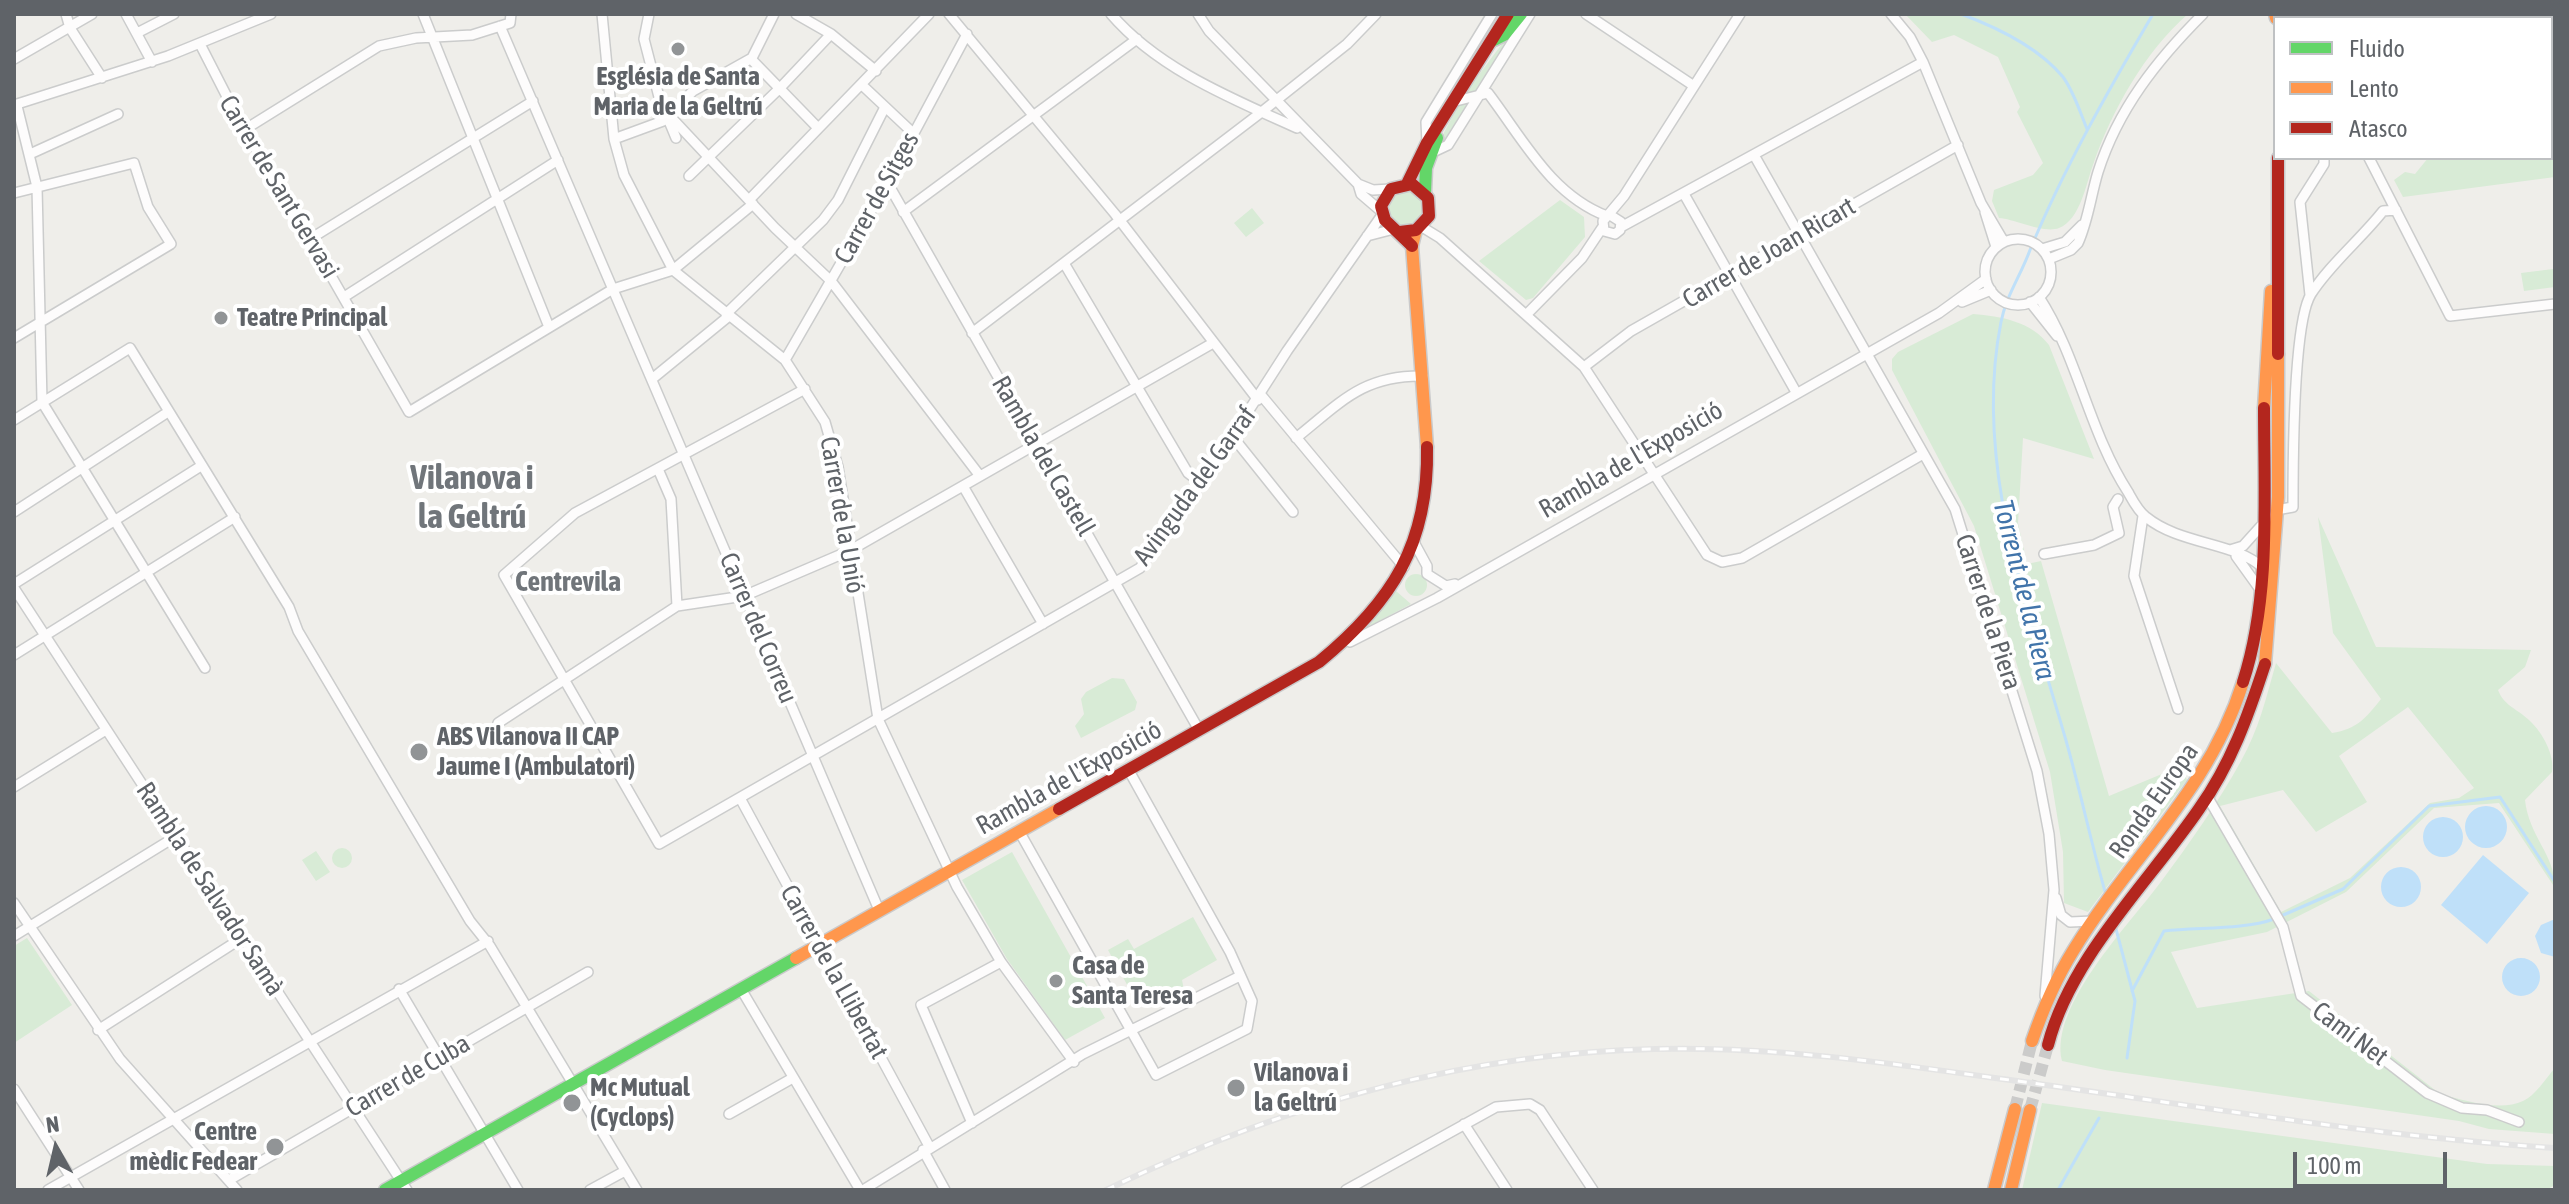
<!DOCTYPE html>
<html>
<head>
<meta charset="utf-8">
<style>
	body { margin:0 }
	#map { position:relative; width:2569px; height:1204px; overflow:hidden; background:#efeeea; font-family:"Asap Condensed",sans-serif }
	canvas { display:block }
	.frame { position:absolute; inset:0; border:16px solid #5f6368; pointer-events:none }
	.legend { position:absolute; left:2273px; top:16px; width:280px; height:144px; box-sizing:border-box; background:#fff; border:2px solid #bfc1c3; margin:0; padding:10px 14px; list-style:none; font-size:24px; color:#5f6368 }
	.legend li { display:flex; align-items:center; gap:16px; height:40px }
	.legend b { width:40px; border:2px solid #bfc1c3 }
	.north { position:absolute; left:16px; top:1108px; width:80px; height:80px; -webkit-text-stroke:6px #fff; paint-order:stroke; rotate:352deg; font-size:22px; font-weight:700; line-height:32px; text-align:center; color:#5f6368 }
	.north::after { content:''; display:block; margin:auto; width:28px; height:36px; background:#5f6368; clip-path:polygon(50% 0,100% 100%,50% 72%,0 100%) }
	.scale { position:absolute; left:2293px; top:1152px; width:154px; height:36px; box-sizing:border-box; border:4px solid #5f6368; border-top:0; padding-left:10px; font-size:24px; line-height:28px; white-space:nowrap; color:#5f6368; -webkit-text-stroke:6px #fff; paint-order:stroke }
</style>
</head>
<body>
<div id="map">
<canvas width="2569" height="1204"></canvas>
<div class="frame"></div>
<ul class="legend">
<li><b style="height:10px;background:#63d668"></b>Fluido</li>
<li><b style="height:10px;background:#ff974d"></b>Lento</li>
<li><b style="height:10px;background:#b3261e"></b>Atasco</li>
</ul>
<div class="north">N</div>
<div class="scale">100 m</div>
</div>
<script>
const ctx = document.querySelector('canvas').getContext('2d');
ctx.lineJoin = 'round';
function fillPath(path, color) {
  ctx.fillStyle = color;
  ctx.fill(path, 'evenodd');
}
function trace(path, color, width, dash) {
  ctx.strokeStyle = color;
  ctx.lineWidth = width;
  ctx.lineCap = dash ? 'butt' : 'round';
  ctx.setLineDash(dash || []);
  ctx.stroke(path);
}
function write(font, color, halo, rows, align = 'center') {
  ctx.font = font + ' "Asap Condensed",sans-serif';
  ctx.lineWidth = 8;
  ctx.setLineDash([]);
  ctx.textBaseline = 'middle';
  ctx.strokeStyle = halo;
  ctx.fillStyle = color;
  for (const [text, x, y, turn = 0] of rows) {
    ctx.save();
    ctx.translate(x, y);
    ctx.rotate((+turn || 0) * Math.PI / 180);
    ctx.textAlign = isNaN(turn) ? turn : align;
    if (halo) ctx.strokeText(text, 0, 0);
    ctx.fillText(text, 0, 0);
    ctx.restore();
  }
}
fillPath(new Path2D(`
	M 1526,14 L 1476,91 L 1465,93 L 1517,24 Z
	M 1905,14 L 2188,14 C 2145,51 2111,112 2093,165 C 2086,184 2080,220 2059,228 C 2044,234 2015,219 1999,218 L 1992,201 L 1994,190 L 2033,175 L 2043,163 L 2017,112 L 2020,107 L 1998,57 L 1954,35 L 1932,42 Z
	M 2492,14 L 2555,14 L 2555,177 L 2403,197 L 2394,180 L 2405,172 L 2415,174 L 2428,158 L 2551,158 L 2551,18 L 2488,18 Z
	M 1470,98 L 1446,142 L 1437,146 L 1460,102 Z
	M1388 208a18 18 0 1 1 36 0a18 18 0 1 1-36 0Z
	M 1560,200 L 1584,217 L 1585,237 L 1533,298 L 1526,300 L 1479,261 Z
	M 1252,208 L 1264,223 L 1246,237 L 1234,223 Z
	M 2553,269 L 2555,287 L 2524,291 L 2521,273 Z
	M 1973,314 C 2001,316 2032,322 2049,345 L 2094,459 L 2023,438 L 2018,523 L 2027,564 L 2041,561 L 2109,796 L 2181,766 L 2187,780 L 2088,912 L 2064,903 L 2063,852 L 2050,772 L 1974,526 L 1892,370 L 1892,359 L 1898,352 Z
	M 2318,517 L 2376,647 L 2531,650 L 2525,667 L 2498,690 C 2504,706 2518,709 2530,721 C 2542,732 2555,755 2552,772 L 2525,800 C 2529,837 2555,854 2555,888 L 2499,803 L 2434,808 L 2346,892 L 2267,932 L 2171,952 L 2197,1008 L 2309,991 L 2440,1094 C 2463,1100 2500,1112 2523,1101 C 2535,1096 2546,1078 2555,1068 L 2555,1134 L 2489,1129 L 2459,1121 L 2105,1070 L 2062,1061 C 2049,1006 2129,925 2160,883 C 2189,844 2218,803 2241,761 C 2259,729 2266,698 2276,663 L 2332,733 C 2357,729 2366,718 2381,699 L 2333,633 ZM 2408,707 L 2474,788 L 2459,798 L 2430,803 L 2350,878 L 2281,912 L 2220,806 L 2283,790 L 2316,832 L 2367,802 L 2339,756 Z
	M1405 585a11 11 0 1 1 22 0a11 11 0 1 1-22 0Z
	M 1396,591 L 1411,604 L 1368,627 Z
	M 1112,678 L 1124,679 L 1137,702 L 1135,710 L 1081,738 L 1075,726 L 1084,714 L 1081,699 L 1086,692 Z
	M332 858a10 10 0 1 1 20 0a10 10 0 1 1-20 0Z
	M 316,851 L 330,872 L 316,881 L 302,860 Z
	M 1012,852 L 1105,1018 L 1065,1040 L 1007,959 L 962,880 Z
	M 1193,917 L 1217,960 L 1182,980 L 1185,995 L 1174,996 L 1168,987 L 1141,1002 L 1136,1001 L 1108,950 L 1128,939 L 1134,949 Z
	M 27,938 L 72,1005 L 14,1043 L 14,946 Z
	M 2042,1103 L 2487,1164 L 2555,1166 L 2555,1185 L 2546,1190 L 2022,1190 Z`), '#d8ebd6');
fillPath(new Path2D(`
	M2465 827a21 21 0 1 1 42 0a21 21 0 1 1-42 0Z
	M2423 837a20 20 0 1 1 40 0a20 20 0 1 1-40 0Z
	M 2483,855 L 2529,893 L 2487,944 L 2441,905 Z
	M2381 887a20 20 0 1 1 40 0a20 20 0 1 1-40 0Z
	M 2555,919 L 2555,957 L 2541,953 L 2535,936 L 2541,925 Z
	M2502 977a19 19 0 1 1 38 0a19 19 0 1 1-38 0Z`), '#bfe0f9');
trace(new Path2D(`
	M 1961,14 C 1996,27 2039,48 2063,77 C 2074,92 2080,112 2087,129
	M 2106,895 C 2091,843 2080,789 2065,737 C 2027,605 1973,462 2001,322 C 2006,296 2021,275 2030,250 C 2064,168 2108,91 2153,14
	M 2281,916 L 2343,889 L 2429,806 L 2500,797 L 2555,882
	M 2116,929 L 2135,1001 L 2127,1058
	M 2132,991 L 2164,931 C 2198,927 2244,930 2274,919
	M 2058,1190 L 2099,1118`), '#bfe0f9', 3);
trace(new Path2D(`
	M 2015,1109 L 2032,1041
	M 2030,1110 L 2048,1045`), '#cbcbca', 12, [12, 6]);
const street = new Path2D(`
	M 66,14 L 70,28 L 102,78
	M 126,14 L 152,62
	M 423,14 L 549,327
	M 602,14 L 614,139 L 624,175 L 673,270 L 785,360 L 825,422 L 838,467 L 878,719 L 957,887 L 1001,962 L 1074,1062
	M 649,14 L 644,39 L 659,97 L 676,138
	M 796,14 L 831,34 L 876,71
	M 949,14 L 1115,214 L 1258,400
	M 1111,14 C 1158,69 1233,99 1297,128
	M 1198,14 L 1209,31 L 1358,184 L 1373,190 L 1391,189
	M 1586,14 L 1694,86
	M 1891,14 L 1910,37 L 1923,62 L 1981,203 L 2004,242
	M 2427,18 L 2431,14
	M 500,26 L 879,910
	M 137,33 L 174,14
	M 200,44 L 244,130 L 279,185 L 409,412 L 613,289 L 673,270 L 753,204
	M 14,59 L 92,14
	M 751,59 L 818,128
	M 862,85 L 913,133
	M 1452,102 L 1488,93 C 1523,139 1551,195 1607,216
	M 14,105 L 168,56 L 271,14
	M 17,106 L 37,187 L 42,402 L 205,668
	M 668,114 L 775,228 L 831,281 L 980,476
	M 244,130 L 379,46 L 416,38 L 472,35 L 510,23 L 511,14
	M 614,139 L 663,121 L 693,91 L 752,58 L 774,14
	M 1427,143 L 1426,122 L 1492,14
	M 1431,153 L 1448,145 L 1530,14
	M 30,154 L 118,114
	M 1754,155 L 1955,509 L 2037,771 L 2049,834 L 2054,890 L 2045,996
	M 2369,158 L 2450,316 L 2555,304
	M 689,176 L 780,88 L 831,34
	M 887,182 L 1199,730
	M 1358,184 L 1361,194 L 1382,212
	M 14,193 L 134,163 L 148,207 L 171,244 L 14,338
	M 1684,194 L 1796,392
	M 749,200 L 929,14
	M 903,212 L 1137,39
	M 1985,212 L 1996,247
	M 1610,215 L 1621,222 L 1620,230 L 1615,234 L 1604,231 L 1603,221 L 1624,196 L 1740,14
	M 1422,227 L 1440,238 L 1584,367 L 1707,555 L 1722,562 L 1742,558 L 1923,454
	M 1621,227 L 1923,62
	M 1367,236 L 1394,229
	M 310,239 L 533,101
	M1985 272a33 33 0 1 1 66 0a33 33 0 1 1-66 0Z
	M 2042,249 L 2065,242 L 2082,225
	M 2049,259 L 2071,250 L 2078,243 C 2088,221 2091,195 2098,172 C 2118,109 2157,60 2203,14
	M 1064,263 L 1188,473 L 1201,483
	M 2310,295 L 2300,202 L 2324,164 L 2324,158
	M 344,297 L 558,160
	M 2039,297 C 2078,357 2089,432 2128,492 C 2133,501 2138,511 2146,517 C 2180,545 2236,542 2263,568
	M 1962,302 L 1991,290
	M 2030,302 L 2057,336
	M 726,314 L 823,220 L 838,200 L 885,107
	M 1526,315 L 1582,258 L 1602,228
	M 972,333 L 1259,114 L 1347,44 L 1376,14
	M 785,360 L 890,178 L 967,34
	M 1584,367 L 1631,331 L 1958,145
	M 652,379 L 729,316
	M 805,389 L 575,513 L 504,575 L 659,844 L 1140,568 L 1208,474 L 1287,351 L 1382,215
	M 1261,395 L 1404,567
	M 14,420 L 130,348 L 289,607 L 298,631 L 470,921 L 490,946 L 637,1190
	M 1233,437 L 1293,512
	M 1296,438 C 1341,402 1363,375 1423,376
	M 658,469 L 671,499 L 677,606
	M 963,486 L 1043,624
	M 2293,507 C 2293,467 2293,323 2311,294 C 2330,264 2361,239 2383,211 L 2396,210
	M 14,512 L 168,412
	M 2143,516 L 2134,576 L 2178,709
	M 2268,538 L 2276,510 L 2293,507
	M 1415,544 L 1427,566 L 1427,574 L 1446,586 L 1455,584
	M 2230,550 L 2243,546 L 2261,526
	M 2044,554 L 2094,545 L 2119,533 L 2113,507 L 2118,499
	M 2236,556 L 2259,588
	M 14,584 L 201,466
	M 14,588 L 407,1190
	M 1350,642 L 1437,598 L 1939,313 L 1986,279
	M 14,655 L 235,517
	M 498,723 L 677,606 L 744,596 L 849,551 L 1213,343
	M 14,787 L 106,730
	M 2207,796 L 2283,927 L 2301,996 L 2427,1093 L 2462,1108 L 2487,1110 L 2519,1122
	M 740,798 L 929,1146
	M 1019,831 L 1156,1075 L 1247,1029 L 1252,1001 L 1230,952 L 1128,769
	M 2056,898 L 2061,915 L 2070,922 L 2093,921
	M 14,903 L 120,1059 L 237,1190
	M 14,936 L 175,837
	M 399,989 L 518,1190
	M 741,989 L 860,1190
	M 98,1030 L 242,938
	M 14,1089 L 79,1190
	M 729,1114 L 791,1079
	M 972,1123 L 921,1005 L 1001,962
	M 1464,1124 L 1507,1190
	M 923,1150 L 945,1190
	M 229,1180 L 588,972
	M 48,1190 L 488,941
	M 590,1190 L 625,1171
	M 863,1190 L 1083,1054 L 1238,977
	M 1346,1190 L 1496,1107 L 1530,1104 L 1540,1110 L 1593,1190`);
const fast = new Path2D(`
	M 2286,14 L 2286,18
	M 1494,40 L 1504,35 L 1521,14
	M 1425,192 L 1426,168 L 1437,138
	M 385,1190 L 796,958`);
const slow = new Path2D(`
	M 2275,14 L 2276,18
	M 1416,230 L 1412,246 L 1427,447
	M 2264,408 L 2271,291
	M 2265,664 L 2278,497 L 2278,354
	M 796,958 L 1059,809
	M 2032,1041 C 2043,1009 2055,980 2073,951 C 2130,857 2209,791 2243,682
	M 1994,1190 L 2015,1109
	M 2011,1190 L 2030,1110`);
const jam = new Path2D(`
	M 2278,158 L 2278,354
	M 1407,184 L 1427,143 L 1508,14
	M 1400,232 L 1416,230 L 1429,216 L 1428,198 L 1412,184 L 1391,189 L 1381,206 L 1385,220 L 1412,246
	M 2243,682 C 2271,596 2264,498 2264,408
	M 1059,809 L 1319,662 C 1392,602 1429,544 1427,447
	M 2048,1045 C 2070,958 2149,882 2199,809 C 2231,764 2248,716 2265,664`);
trace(street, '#cbcccc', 12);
trace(fast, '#cacacb', 15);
trace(slow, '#cacacb', 15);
trace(jam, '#cacacb', 15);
trace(street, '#fdfcfc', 9);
trace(fast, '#63d668', 12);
trace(slow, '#ff974d', 12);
trace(jam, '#b3261e', 12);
const rail = new Path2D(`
	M 1106,1190 C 1279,1106 1461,1053 1655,1049 C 1769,1046 1882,1062 1995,1078 C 2181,1103 2368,1136 2555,1148`);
trace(rail, '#e4e4e4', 6);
trace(rail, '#fff', 3, [9]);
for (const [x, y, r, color] of [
	[678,49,8,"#919496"],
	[221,318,8,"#919496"],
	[419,752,10,"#919496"],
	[1056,981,8,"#919496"],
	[1236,1088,10,"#919496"],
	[572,1103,10,"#919496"],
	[275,1147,10,"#919496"]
]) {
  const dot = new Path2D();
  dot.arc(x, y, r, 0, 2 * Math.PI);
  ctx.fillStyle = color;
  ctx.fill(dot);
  trace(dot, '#fff', 3);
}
write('bold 26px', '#5f6368', '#fff', [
	["Església de Santa",678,77,"center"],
	["Maria de la Geltrú",678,107,"center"],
	["Teatre Principal",237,318],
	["ABS Vilanova II CAP",437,737],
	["Jaume I (Ambulatori)",437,767],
	["Casa de",1072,966],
	["Santa Teresa",1072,996],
	["Vilanova i",1254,1073],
	["la Geltrú",1254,1103],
	["Mc Mutual",590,1088],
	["(Cyclops)",590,1118],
	["Centre",257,1132,"right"],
	["mèdic Fedear",257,1162,"right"]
], 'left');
write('26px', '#5f6368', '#fff', [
	["Carrer de Sant Gervasi",279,187,59],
	["Carrer de Sitges",877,198,-61],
	["Carrer de Joan Ricart",1769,253,-30],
	["Rambla del Castell",1043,456,60],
	["Rambla de l'Exposició",1631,460,-30],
	["Avinguda del Garraf",1195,486,-54],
	["Carrer de la Unió",842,515,80],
	["Carrer de la Piera",1988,612,72],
	["Carrer del Correu",758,628,67],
	["Rambla de l'Exposició",1069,778,-29],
	["Ronda Europa",2154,801,-55],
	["Rambla de Salvador Samà",210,889,57],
	["Carrer de la Llibertat",834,972,61],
	["Camí Net",2350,1034,37],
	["Carrer de Cuba",408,1076,-30]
]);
write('bold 28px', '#70757a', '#fff', [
	["Centrevila",568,582]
]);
write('italic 28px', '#4174aa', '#fff', [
	["Torrent de la Piera",2024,590,76]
]);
write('bold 34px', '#70757a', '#fff', [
	["Vilanova i",472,478],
	["la Geltrú",472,517]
]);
</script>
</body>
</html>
